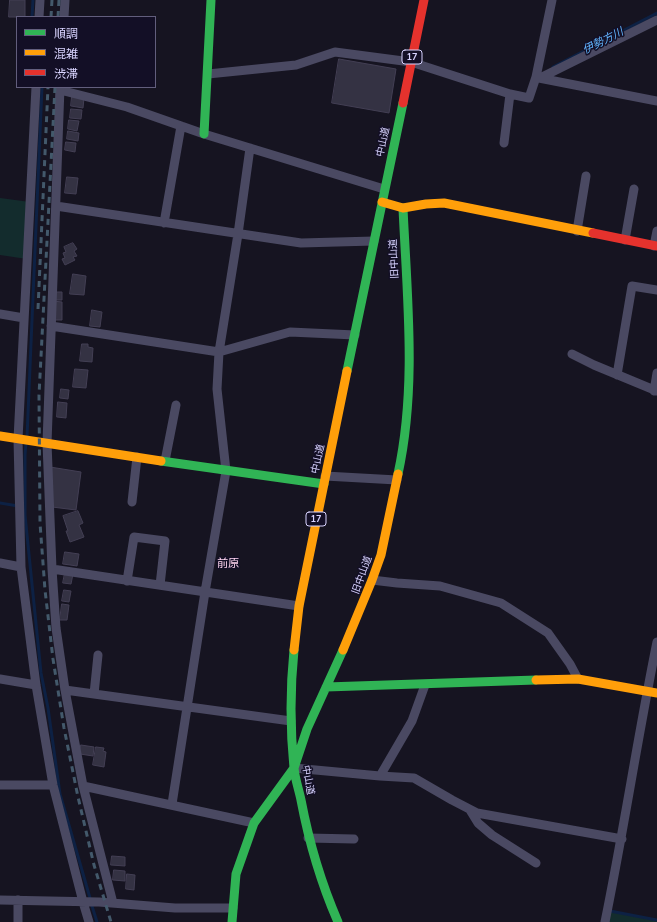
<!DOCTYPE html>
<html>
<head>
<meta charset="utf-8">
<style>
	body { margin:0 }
	#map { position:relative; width:657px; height:922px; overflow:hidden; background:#161421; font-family:Mulish,"Noto Sans JP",sans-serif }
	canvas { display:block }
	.legend { position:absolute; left:16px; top:16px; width:140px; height:72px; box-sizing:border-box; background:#130f26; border:1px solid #625e7d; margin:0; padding:5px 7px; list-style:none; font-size:12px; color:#d9d4ff }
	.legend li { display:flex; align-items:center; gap:8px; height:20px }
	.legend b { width:20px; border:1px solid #625e7d }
</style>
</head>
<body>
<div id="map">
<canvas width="657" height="922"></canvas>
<ul class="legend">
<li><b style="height:5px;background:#30b455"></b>順調</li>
<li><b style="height:5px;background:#ff9f0a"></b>混雑</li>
<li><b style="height:5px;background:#e5322d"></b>渋滞</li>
</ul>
</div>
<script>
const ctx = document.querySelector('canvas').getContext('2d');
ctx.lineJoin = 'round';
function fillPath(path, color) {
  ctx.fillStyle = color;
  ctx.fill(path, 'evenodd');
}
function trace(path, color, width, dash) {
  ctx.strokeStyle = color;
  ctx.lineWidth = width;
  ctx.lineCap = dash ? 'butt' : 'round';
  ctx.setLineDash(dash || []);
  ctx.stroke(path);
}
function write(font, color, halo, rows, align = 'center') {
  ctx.font = font + ' Mulish,"Noto Sans JP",sans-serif';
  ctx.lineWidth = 3;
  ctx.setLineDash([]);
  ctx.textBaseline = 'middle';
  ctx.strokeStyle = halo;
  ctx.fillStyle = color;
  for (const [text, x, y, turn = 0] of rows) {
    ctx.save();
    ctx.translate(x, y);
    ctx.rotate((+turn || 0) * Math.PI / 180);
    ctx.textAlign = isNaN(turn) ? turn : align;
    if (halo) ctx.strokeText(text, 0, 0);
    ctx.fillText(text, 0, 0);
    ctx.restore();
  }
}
fillPath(new Path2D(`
	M 0,198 L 30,202 L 27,259 L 0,255 Z
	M 608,910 L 657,920 L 657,922 L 605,922 Z`), '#132c2d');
trace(new Path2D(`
	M 32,17 L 33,0
	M 553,67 L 657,13
	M 27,437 L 42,87
	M 26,442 L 25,455 L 25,515 L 41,673 L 48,708 L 60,794 L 90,898
	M 0,503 L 18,506
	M 92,906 L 97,922
	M 610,911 L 657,920`), '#0d2144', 3);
const building = new Path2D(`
	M 10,0 L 25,0 L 25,17 L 9,17 Z
	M 339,59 L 396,69 L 389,113 L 332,103 Z
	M 72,97 L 84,98 L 83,108 L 71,106 Z
	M 71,109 L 82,110 L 81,119 L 70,118 Z
	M 69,120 L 79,121 L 77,131 L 68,129 Z
	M 68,131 L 79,133 L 78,141 L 67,139 Z
	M 66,142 L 76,143 L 75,152 L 65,150 Z
	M 67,177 L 78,178 L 76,194 L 65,193 Z
	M 73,243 L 77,249 L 74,251 L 77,256 L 73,257 L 75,260 L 65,265 L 62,259 L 65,258 L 63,253 L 66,252 L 64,247 Z
	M 73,274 L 86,276 L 84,295 L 70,294 Z
	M 55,292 L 62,292 L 62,300 L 55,300 Z
	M 53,301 L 62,302 L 62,320 L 53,320 Z
	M 92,310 L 102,312 L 100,327 L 90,326 Z
	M 82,344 L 88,344 L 88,347 L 93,348 L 92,362 L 80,361 Z
	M 75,369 L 88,370 L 86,388 L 73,387 Z
	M 61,389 L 69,390 L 68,399 L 60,398 Z
	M 58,402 L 67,403 L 66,418 L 57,417 Z
	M 50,467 L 81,472 L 76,510 L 52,507 Z
	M 78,511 L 83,523 L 79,525 L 84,537 L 70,542 L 66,531 L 68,531 L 63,516 Z
	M 65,552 L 79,554 L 77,566 L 63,564 Z
	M 65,573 L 73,574 L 71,584 L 63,583 Z
	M 64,590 L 71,591 L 69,602 L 62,601 Z
	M 62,604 L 69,605 L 67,620 L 60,620 Z
	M 81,745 L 94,747 L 93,756 L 80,754 Z
	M 96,747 L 104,748 L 103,751 L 106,752 L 104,767 L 93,765 Z
	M 112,856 L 125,857 L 125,866 L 111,865 Z
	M 114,870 L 125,871 L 125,881 L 113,880 Z
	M 127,874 L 135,875 L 134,890 L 126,889 Z`);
fillPath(building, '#343243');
trace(building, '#433f54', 1);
trace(new Path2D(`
	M 39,17 L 40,0
	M 64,17 L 65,0
	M 208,74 L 296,65 L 335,52 L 411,62 L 510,94 L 529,98 L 536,77 L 552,0
	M 539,78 L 657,101
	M 540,78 L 657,20
	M 36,87 L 18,439 L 21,567 L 36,685 L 53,785 L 83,902 L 89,922
	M 60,90 L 127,107 L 204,134 L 384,189
	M 504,143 L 510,94
	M 56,206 L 301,243 L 374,241
	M 164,223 L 181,126
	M 577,231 L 586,176
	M 625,240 L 634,189
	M 654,246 L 657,231
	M 0,314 L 24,318
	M 51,326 L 219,352 L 290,332 L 355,335
	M 572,354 L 594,365 L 657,391
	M 617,375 L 632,286 L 657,290
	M 654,391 L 657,373
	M 165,461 L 176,405
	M 325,476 L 397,480
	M 132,502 L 137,457
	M 0,563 L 21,567
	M 52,569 L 47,443 L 60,87
	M 372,580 L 397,583 L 440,586 L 501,603 L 548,633 L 570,664 L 578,679
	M 127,581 L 134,537 L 165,541 L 160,585
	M 0,679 L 36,685
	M 65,690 L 291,721
	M 94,694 L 98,655
	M 294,768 L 380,776 L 414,778 L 452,800 L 477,813 L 622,839
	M 380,776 L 412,721 L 425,685
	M 0,785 L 53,785
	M 83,786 L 254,823
	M 172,804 L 205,592 L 226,471 L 217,389 L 219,352 L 238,234 L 250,148
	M 470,810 L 478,823 L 492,835 L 536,863
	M 308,838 L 354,839
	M 0,900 L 99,902 L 175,908 L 233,908
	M 18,900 L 18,922
	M 113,903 L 83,786 L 65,690 L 56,628 L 52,569 L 299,606
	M 605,922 C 624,829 638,735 657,642`), '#4a4962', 9);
trace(new Path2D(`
	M 204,134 L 211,0
	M 347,371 L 403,103
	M 161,461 L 324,484
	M 398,474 C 417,387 407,297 403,208
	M 294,650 C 290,689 290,728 294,768 C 295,779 299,790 301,800 C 309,842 321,883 338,922
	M 326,687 L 536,680
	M 232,922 L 236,874 L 254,823 L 294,768 L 307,729 L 343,650`), '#30b455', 9);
trace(new Path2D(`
	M 382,202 L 403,208 L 426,204 L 444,203 L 593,233
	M 0,436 L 161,461
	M 294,650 L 299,606 L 347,371
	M 343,650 L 372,580 L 381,555 L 398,474
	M 536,680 L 578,679 L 657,693`), '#ff9f0a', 9);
trace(new Path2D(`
	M 403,103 L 424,0
	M 593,233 L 657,246`), '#e5322d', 9);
trace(new Path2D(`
	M 51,17 L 52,0
	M 58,17 L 59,0
	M 55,87 L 39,395 L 40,523 L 45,590 L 53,659 L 64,728 L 78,797 L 94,865 L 111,922
	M 38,309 L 48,87`), '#43596b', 3, [6, 5]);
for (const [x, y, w] of [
	[412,57,20],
	[316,519,20]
]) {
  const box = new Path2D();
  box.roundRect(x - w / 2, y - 7, w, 14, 3);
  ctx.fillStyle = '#130f26';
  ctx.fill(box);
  trace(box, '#d9d4ff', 1);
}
write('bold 9px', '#d9d4ff', null, [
	["17",412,57],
	["17",316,519]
]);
write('10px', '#d9d4ff', '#130f26', [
	["中山道",383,142,-78],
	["旧中山道",394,259,-93],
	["中山道",318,459,-78],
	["旧中山道",362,575,-70],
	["中山道",308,780,80]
]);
write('italic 11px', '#62b6ff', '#130f26', [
	["伊勢方川",603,41,-27]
]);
write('11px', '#ffd6f0', '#130f26', [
	["前原",228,564]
]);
</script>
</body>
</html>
